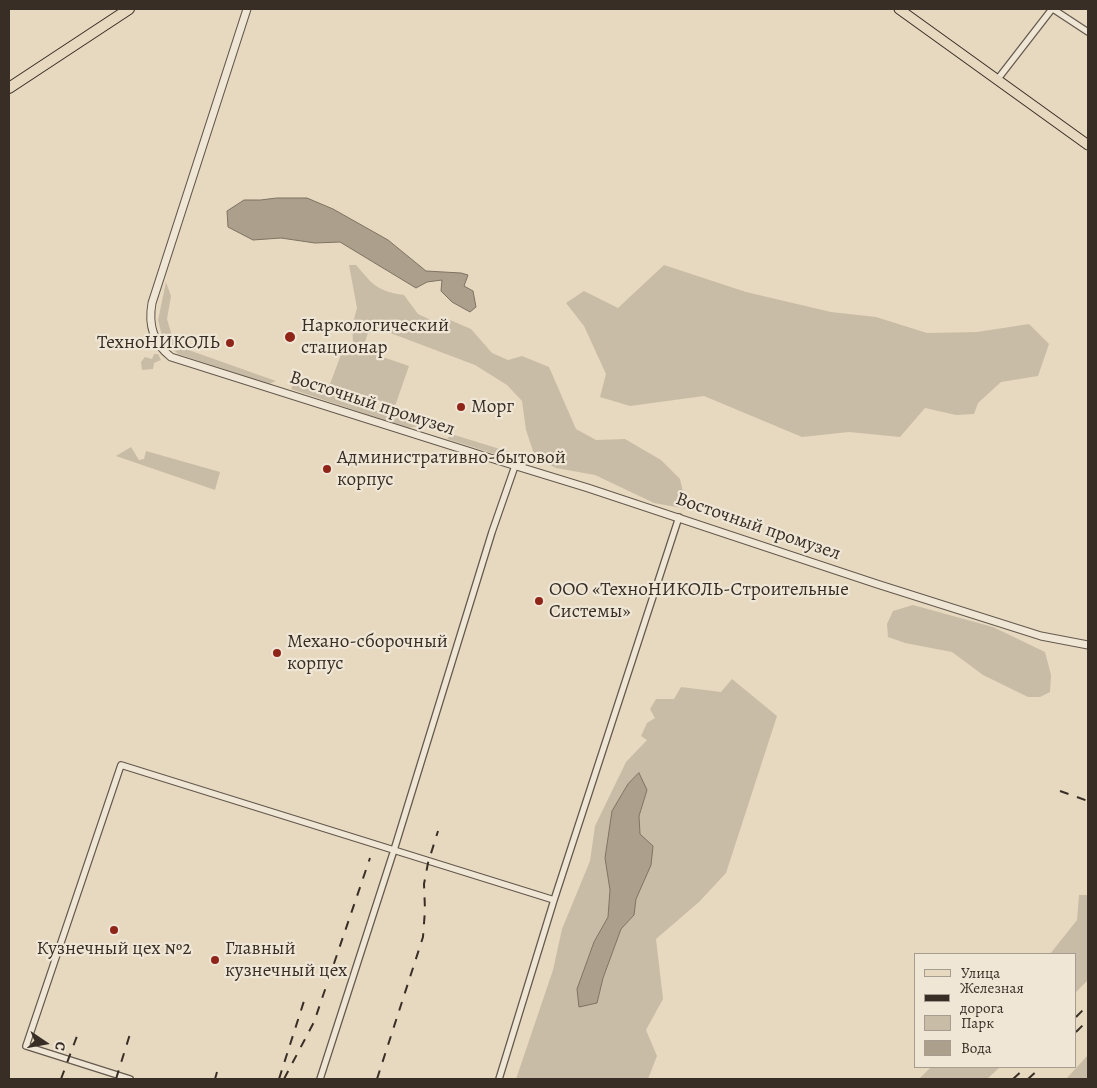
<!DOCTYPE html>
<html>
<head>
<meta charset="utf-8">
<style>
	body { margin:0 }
	#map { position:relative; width:1097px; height:1088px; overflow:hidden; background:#e7d9c0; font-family:Alegreya,serif }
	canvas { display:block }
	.frame { position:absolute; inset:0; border:10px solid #382e25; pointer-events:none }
	.legend { position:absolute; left:914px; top:953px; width:162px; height:115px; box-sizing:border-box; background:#efe6d6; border:1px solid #a69c8f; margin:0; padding:6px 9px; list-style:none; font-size:15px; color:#382e25 }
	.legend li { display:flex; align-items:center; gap:10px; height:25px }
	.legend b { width:25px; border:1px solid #a69c8f }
	.north { position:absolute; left:20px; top:1018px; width:50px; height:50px; -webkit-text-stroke:4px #efe6d6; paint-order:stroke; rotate:102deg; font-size:14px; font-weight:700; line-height:20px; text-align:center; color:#382e25 }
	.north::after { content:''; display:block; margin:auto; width:18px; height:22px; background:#382e25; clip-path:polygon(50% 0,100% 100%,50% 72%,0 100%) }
</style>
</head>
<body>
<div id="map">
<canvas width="1097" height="1088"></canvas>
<div class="frame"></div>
<ul class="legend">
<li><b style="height:6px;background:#e7d9c0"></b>Улица</li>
<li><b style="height:6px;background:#382e25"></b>Железная дорога</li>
<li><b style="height:14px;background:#c9bca6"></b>Парк</li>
<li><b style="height:14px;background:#ac9f8b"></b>Вода</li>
</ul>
<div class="north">С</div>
</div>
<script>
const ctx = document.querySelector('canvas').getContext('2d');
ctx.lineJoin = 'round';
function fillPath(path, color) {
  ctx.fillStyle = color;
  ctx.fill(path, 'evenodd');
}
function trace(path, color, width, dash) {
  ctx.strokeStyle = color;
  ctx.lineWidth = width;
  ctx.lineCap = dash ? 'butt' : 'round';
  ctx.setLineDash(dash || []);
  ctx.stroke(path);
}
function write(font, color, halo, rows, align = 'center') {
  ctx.font = font + ' Alegreya,serif';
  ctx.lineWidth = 4.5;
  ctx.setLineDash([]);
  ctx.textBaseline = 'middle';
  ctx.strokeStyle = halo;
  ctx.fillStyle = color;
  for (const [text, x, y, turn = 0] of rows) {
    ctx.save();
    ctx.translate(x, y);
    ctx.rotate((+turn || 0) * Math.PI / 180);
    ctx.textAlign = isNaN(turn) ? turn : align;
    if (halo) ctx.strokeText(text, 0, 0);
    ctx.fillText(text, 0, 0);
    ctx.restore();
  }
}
fillPath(new Path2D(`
	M 349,265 L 356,265 C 373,285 377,291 404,295 L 418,314 L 433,321 L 450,320 L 471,329 L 492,353 L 508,360 L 522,356 L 549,367 L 576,429 L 596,440 L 625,439 L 661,460 L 680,479 L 687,509 L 654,503 L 595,475 L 556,468 L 535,457 L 526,430 L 522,401 L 507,385 L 475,365 L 385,331 L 368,333 L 363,348 L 353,342 L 352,326 L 357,308 Z
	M 664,265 L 746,292 L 831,312 L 876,317 L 927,333 L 977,332 L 1029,324 L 1049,344 L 1038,376 L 1001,382 L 978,403 L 974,414 L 956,415 L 925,408 L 900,437 L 849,432 L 802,437 L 704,396 L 630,406 L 600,397 L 606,374 L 584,326 L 566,303 L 584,291 L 618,308 Z
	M 166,282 L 171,296 L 167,319 L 172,336 L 183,348 L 276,381 L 269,384 L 178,354 L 163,340 L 158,320 Z
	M 345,344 L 409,366 L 395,406 L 330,384 Z
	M 154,354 L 158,354 L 161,360 L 154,363 L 153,369 L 142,370 L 141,362 L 145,357 L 152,359 Z
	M 294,383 L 421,426 L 408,428 L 291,389 Z
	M 451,434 L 513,453 L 508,458 L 447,439 Z
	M 131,447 L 139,460 L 144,459 L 146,451 L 220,472 L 215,490 L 116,456 Z
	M 913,605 L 993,627 L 1045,652 L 1051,675 L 1050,692 L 1040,697 L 1028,697 L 983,675 L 952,652 L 905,643 L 888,637 L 887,624 L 893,611 Z
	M 732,679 L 777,716 L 726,873 L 699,902 L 656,939 L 663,999 L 646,1030 L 657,1056 L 648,1079 L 516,1079 L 553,970 L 562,929 L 590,861 L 595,826 L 626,762 L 647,740 L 641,736 L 647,723 L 655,718 L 650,709 L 656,699 L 674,699 L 681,687 L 721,692 ZM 628,784 L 647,790 L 639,816 L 640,835 L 653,846 L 636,899 L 634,915 L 621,929 L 603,978 L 597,1003 L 577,989 L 594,942 L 608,917 L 610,890 L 605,858 L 612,811 Z
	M 1079,895 L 1088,895 L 1088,980 L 1076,992 L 1076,954 L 1050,954 L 1077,920 Z
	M 1088,1055 L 1088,1079 L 1066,1079 Z
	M 931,1067 L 1000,1067 L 987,1079 L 919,1079 Z`), '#c9bca6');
const water = new Path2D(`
	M 277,198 L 307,198 L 333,209 L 388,240 L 426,271 L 461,273 L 468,275 L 464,286 L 473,291 L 476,307 L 470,312 L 452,302 L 441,291 L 442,280 L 427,282 L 416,288 L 340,242 L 315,243 L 281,238 L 253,240 L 228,227 L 227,211 L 244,200 L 260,200 Z
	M 639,773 L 647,790 L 639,816 L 640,834 L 653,846 L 651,865 L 636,899 L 634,915 L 621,929 L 603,978 L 597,1003 L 579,1007 L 577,989 L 594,942 L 608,917 L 610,890 L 605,858 L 612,811 L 628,784 Z`);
fillPath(water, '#ac9f8b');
trace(water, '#7e7262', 1);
const minor = new Path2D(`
	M 1053,9 L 1088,32
	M 997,80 L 1052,9
	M 130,1079 L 26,1046 L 121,765 L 554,900
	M 320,1079 L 394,850 L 492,532 L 515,466
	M 499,1079 L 554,900 L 679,517`);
const tertiary = new Path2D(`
	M 247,9 L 152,303 C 148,325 153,343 171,357 L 487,457 L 588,488 L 877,584 L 1041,636 L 1088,645`);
const primary = new Path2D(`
	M 899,9 L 1088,145`);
const trunk = new Path2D(`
	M 9,88 L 129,9`);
trace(minor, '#64594c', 8);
trace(tertiary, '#64594c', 9);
trace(primary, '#382e25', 11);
trace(trunk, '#382e25', 12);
trace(minor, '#efe6d6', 5.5);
trace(tertiary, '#efe6d6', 7);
trace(primary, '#e7d9c0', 9);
trace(trunk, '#e7d9c0', 10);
trace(new Path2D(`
	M 1060,791 L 1088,801
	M 1076,1017 L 1088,1005
	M 1076,1032 L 1088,1020
	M 61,1079 L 77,1036
	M 116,1079 L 130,1034
	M 215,1079 L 217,1072
	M 279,1079 L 304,1001
	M 284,1079 L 314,1022 L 370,858
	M 377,1079 L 423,937 L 425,910 L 424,884 L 428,863 L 438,831
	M 1013,1079 L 1026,1067
	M 1028,1079 L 1041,1067`), '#382e25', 2, [9, 9]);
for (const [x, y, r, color] of [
	[290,337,6,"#8f2418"],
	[230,343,5,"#8f2418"],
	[461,407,5,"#8f2418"],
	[327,469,5,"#8f2418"],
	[539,601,5,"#8f2418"],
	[277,653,5,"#8f2418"],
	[114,930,5,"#8f2418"],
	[215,960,5,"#8f2418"]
]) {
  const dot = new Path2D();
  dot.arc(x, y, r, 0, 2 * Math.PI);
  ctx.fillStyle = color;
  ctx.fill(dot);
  trace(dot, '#efe6d6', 2);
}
write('19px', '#382e25', '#efe6d6', [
	["Наркологический",301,326],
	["стационар",301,348],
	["ТехноНИКОЛЬ",220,343,"right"],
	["Морг",471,407],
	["Административно-бытовой",337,458],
	["корпус",337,480],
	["ООО «ТехноНИКОЛЬ-Строительные",549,590],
	["Системы»",549,612],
	["Механо-сборочный",287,642],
	["корпус",287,664],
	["Кузнечный цех №2",114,949,"center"],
	["Главный",225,949],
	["кузнечный цех",225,971]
], 'left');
write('19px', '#382e25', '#efe6d6', [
	["Восточный промузел",372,404,18],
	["Восточный промузел",758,527,19]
]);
</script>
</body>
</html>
